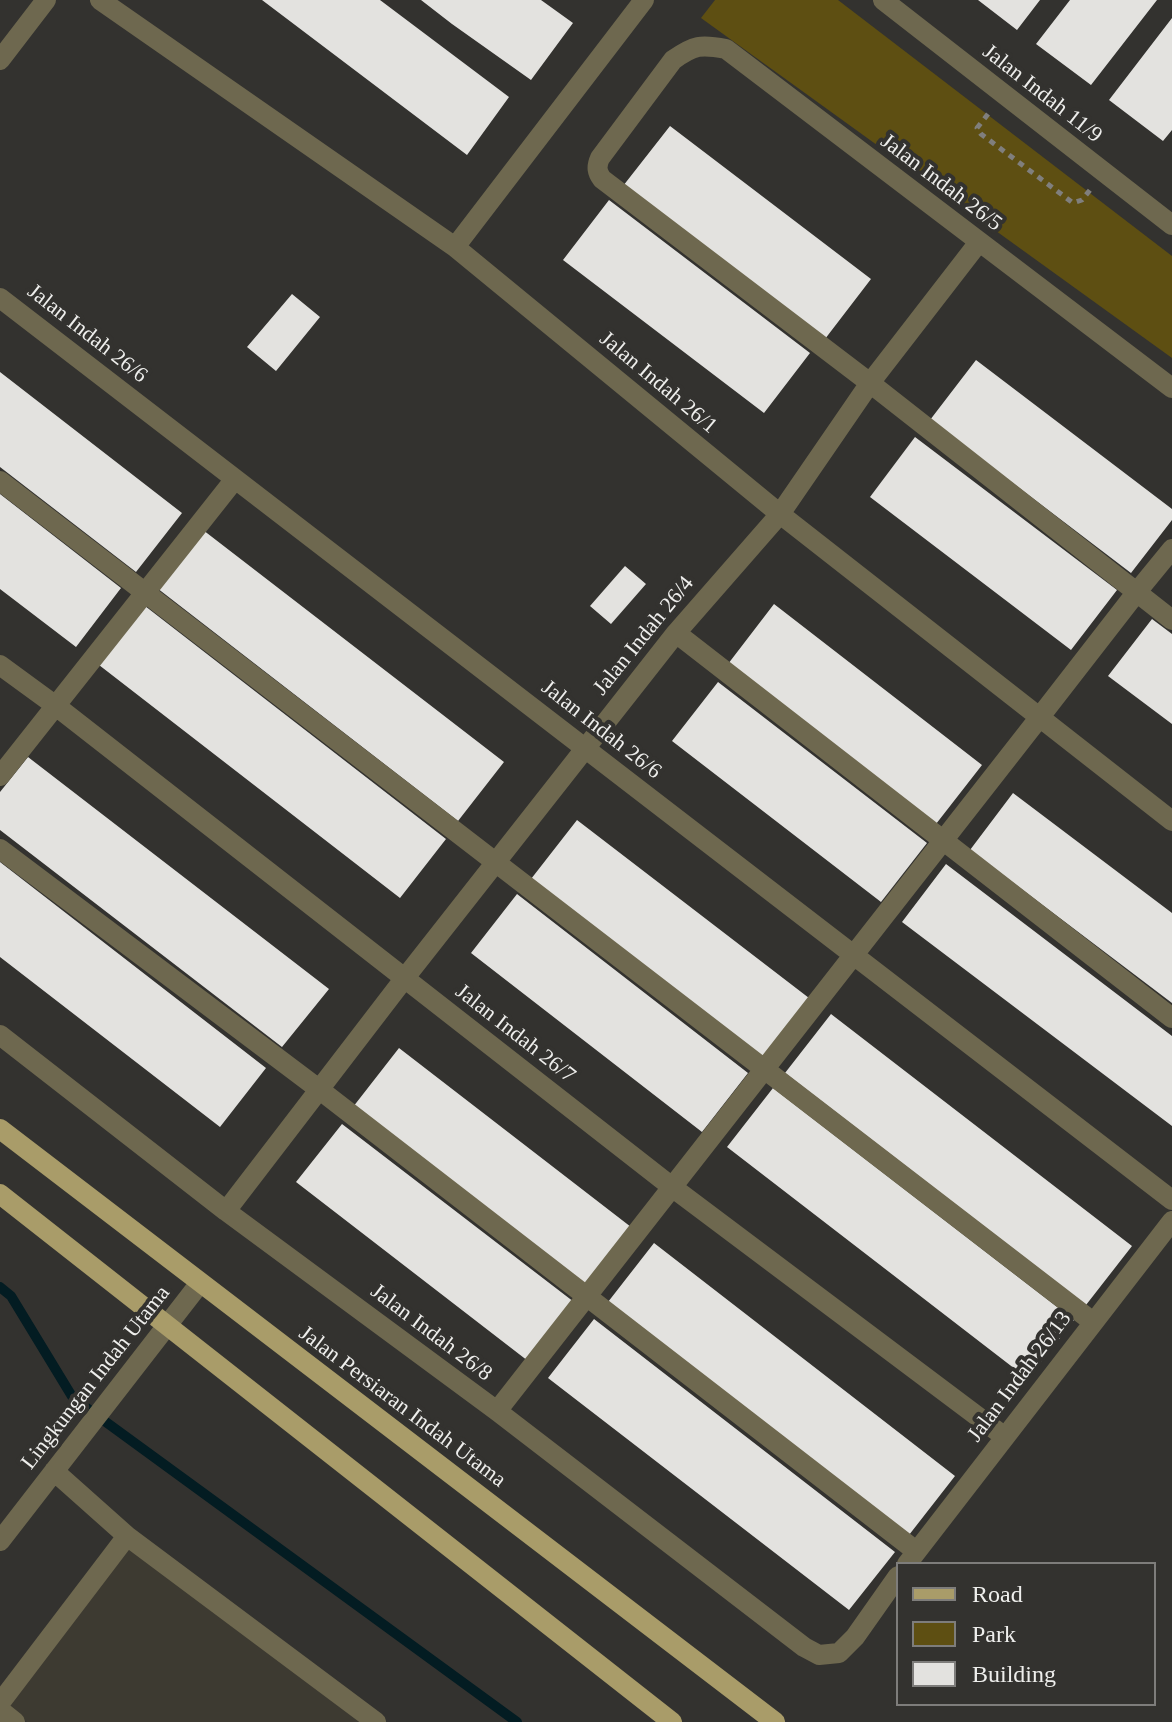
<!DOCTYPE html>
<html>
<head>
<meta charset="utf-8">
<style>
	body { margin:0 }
	#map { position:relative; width:1172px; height:1722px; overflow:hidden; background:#33322f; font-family:Georgia,serif }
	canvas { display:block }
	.legend { position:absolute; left:896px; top:1562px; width:260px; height:144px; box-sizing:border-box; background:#33322f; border:2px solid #7e7d7b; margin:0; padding:10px 14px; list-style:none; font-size:24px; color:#eeeeec }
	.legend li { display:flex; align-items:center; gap:16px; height:40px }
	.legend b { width:40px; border:2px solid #7e7d7b }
</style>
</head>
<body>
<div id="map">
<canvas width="1172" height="1722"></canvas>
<ul class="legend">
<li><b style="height:10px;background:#a99c69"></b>Road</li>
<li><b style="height:22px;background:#5e4f12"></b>Park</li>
<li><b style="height:22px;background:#e3e2df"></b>Building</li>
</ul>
</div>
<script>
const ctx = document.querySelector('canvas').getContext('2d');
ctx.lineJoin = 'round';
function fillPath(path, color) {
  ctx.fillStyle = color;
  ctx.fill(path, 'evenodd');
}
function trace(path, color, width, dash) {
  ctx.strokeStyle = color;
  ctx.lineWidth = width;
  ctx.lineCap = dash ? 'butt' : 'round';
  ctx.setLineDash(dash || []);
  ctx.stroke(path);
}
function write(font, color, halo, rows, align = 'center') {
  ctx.font = font + ' Georgia,serif';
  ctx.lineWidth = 8;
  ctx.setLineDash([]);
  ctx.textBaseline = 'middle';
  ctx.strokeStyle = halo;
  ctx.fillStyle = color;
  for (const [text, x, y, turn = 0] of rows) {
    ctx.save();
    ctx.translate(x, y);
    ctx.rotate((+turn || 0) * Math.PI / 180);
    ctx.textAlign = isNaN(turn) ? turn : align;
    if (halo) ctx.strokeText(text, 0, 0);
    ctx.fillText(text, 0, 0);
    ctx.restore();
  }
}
fillPath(new Path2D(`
	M 128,1547 L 363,1722 L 27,1722 L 7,1706 Z`), '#3d3a31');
fillPath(new Path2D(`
	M 715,0 L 838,0 L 1172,256 L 1172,358 L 701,18 Z`), '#5e4f12');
trace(new Path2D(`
	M 0,1287 L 11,1296 L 73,1398 L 517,1722`), '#031c22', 10);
fillPath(new Path2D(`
	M 262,0 L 380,0 L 509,97 L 467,155 Z
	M 421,0 L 541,0 L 573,23 L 531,80 L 452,24 Z
	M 978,0 L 1040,0 L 1017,30 Z
	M 1070,0 L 1157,0 L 1091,85 L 1036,44 Z
	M 1172,18 L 1172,130 L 1163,141 L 1109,100 Z
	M 670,126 L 871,279 L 825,339 L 623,186 Z
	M 609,200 L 810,353 L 764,413 L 563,260 Z
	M 292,294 L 320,317 L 276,371 L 247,347 Z
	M 976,360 L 1172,509 L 1172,520 L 1131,573 L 930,420 Z
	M 0,372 L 182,513 L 136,572 L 0,467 Z
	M 915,437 L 1117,590 L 1071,650 L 870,497 Z
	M 0,494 L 121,588 L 76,647 L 0,589 Z
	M 203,530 L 504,762 L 458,821 L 157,588 Z
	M 625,566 L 646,584 L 611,624 L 590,606 Z
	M 774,604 L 982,765 L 936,824 L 728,664 Z
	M 145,606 L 446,839 L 400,898 L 99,665 Z
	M 1152,619 L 1172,634 L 1172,724 L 1108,676 Z
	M 718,682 L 927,843 L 881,902 L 672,741 Z
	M 28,757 L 329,989 L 282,1047 L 0,830 L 0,792 Z
	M 1013,793 L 1172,913 L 1172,1003 L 970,850 Z
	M 577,820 L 809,998 L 763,1057 L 531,879 Z
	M 0,862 L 266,1068 L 220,1127 L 0,957 Z
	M 946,864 L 1172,1036 L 1172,1126 L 902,922 Z
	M 517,894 L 748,1073 L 702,1132 L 471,953 Z
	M 831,1014 L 1132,1246 L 1086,1305 L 785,1073 Z
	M 399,1048 L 631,1227 L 585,1286 L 353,1107 Z
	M 773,1088 L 1074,1320 L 1028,1379 L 727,1147 Z
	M 342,1124 L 574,1302 L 528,1361 L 296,1182 Z
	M 654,1243 L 955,1476 L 909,1535 L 608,1302 Z
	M 594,1319 L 895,1552 L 849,1610 L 548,1378 Z`), '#e3e2df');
trace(new Path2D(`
	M 988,114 L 977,128 L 981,134 L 1073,203 L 1082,200 L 1090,190`), '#807f7d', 5, [6, 6]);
trace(new Path2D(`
	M 100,0 L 455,247 L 780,514 L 1172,821
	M 883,0 L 1172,225
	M 0,60 L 46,0
	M 455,247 L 644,0
	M 0,298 L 1172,1200
	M 1172,388 L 726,49 C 701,44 694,45 673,60 L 600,158 C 596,167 597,172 602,179 L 870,383 L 1172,620
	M 0,481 L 1093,1322
	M 676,633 L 1172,1018
	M 0,665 L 56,706 L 672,1187 L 1005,1437
	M 0,776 L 235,479
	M 0,849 L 320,1090 L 916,1551
	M 0,1035 L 226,1211 L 497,1411 L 804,1647 L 819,1655 L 839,1653 L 855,1637 L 898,1576
	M 226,1211 L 404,979 L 676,633 L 780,514 L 870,383 L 979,242
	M 497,1411 L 1039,718 L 1136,593 L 1172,549
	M 54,1471 L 127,1536 L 376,1722
	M 0,1541 L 200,1283
	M 907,1564 L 1172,1221
	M 0,1703 L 127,1536
	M 0,1710 L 15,1722`), '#6e684f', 20);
trace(new Path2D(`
	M 0,1129 L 775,1722
	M 0,1194 L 672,1722`), '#a99c69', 20);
write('22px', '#eeeeec', '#33322f', [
	["Jalan Indah 11/9",1042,94,38],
	["Jalan Indah 26/5",941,183,37],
	["Jalan Indah 26/6",87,334,38],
	["Jalan Indah 26/1",658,383,40],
	["Jalan Indah 26/4",644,636,-51],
	["Jalan Indah 26/6",601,730,38],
	["Jalan Indah 26/7",515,1034,38],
	["Jalan Indah 26/8",431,1333,37],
	["Jalan Indah 26/13",1020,1377,-53],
	["Lingkungan Indah Utama",96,1378,-52],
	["Jalan Persiaran Indah Utama",402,1407,37]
]);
</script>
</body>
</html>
